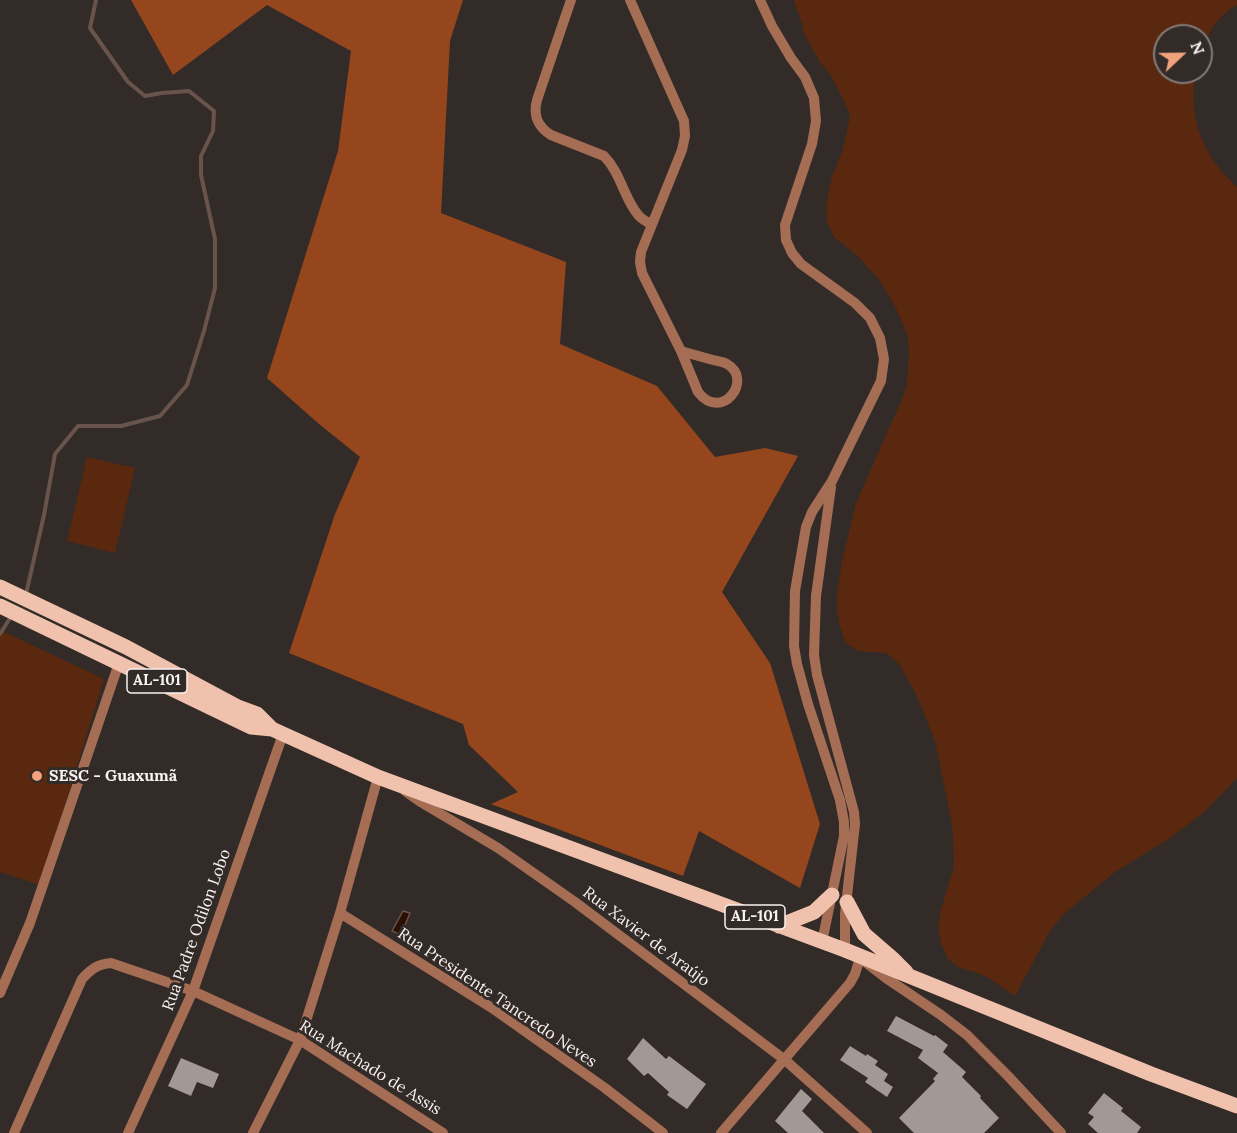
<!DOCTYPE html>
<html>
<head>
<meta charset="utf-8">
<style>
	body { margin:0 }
	#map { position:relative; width:1237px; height:1133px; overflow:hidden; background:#332b28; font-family:Lora,serif }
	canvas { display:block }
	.north { position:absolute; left:1153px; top:24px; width:60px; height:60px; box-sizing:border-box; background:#332b28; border:2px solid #827b78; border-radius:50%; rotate:68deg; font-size:16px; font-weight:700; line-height:24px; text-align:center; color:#f8f2f0 }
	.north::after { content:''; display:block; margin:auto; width:21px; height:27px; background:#f1a17c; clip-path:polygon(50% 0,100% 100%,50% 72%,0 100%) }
</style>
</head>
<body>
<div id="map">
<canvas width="1237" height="1133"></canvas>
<div class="north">N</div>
</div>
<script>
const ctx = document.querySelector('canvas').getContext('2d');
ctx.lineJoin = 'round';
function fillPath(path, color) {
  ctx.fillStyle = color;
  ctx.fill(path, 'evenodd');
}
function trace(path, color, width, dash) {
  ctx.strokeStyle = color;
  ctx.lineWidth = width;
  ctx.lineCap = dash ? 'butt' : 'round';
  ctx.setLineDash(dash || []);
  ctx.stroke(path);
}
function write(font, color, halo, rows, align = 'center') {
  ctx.font = font + ' Lora,serif';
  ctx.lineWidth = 6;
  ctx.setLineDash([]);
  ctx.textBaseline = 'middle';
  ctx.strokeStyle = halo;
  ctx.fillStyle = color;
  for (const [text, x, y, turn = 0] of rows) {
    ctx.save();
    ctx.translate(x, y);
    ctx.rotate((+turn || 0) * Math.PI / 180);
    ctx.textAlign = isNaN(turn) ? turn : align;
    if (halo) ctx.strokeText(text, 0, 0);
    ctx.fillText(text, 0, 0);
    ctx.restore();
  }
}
fillPath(new Path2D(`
	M 794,0 L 1237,0 L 1237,5 C 1218,15 1209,32 1201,51 L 1201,36 L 1165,36 L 1165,72 L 1196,72 C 1187,118 1203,156 1237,187 L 1237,778 L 1203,813 L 1170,838 L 1115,872 L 1065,913 L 1051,929 L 1015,996 L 989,978 L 975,972 L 960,968 L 948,959 L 941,943 L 938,928 L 940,913 L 954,866 L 953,835 L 951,819 L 935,741 L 916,694 L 899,664 L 887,653 L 858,651 L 845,642 L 840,626 L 837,610 L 837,594 L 842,562 L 856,503 L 902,399 L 907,385 L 909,353 L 908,337 L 896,308 L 880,281 L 859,257 L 834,237 L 827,222 L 826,205 L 832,177 L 843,149 L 850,117 L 845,103 L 830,74 L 820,62 L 804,34 L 802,24 Z
	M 87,457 L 135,468 L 115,553 L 67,541 Z
	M 0,630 L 104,679 L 40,885 L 0,872 Z`), '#5a280e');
fillPath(new Path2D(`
	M 131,0 L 463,0 L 450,41 L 441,213 L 566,262 L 560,344 L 657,386 L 715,457 L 765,448 L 798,456 L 722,592 L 770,663 L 820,824 L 800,888 L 699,831 L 683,876 L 491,804 L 518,792 L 469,745 L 463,724 L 289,653 L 335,514 L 360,457 L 319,424 L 267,378 L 338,151 L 351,51 L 267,5 L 173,75 Z`), '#95461c');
const water = new Path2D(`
	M 403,911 L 410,913 L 401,935 L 392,931 Z`);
fillPath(water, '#2a1004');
trace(water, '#68544b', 1.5);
trace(new Path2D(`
	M 26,594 L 44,515 L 55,454 L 78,426 L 121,426 L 160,416 L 187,385 L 204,331 L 215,288 L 215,239 L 201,175 L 201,156 L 213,131 L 214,111 L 189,91 L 162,93 L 145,96 L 128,82 L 90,28 L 96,0
	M 0,634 L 12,615`), '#68544b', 4);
fillPath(new Path2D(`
	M 896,1016 L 934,1036 L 935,1035 L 948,1045 L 943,1052 L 966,1072 L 962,1077 L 981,1096 L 980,1098 L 999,1118 L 984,1133 L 914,1133 L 899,1118 L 935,1081 L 933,1079 L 938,1073 L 918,1058 L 923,1050 L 887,1031 Z
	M 643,1038 L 666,1059 L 669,1056 L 706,1084 L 687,1109 L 667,1095 L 669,1092 L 648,1073 L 644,1076 L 627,1059 Z
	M 850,1046 L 866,1056 L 867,1054 L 878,1061 L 875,1065 L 888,1074 L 884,1081 L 893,1087 L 887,1097 L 865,1082 L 868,1078 L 840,1060 Z
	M 181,1058 L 219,1074 L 213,1088 L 197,1082 L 191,1096 L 168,1086 Z
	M 801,1089 L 812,1099 L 802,1111 L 824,1133 L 788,1133 L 775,1121 Z
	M 1104,1093 L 1123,1108 L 1121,1111 L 1141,1127 L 1137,1133 L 1098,1133 L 1088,1124 L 1094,1117 L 1088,1113 Z`), '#a39994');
trace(new Path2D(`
	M 571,0 L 537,100 C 533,115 537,126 551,135 L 604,156 C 621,173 624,199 639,216 C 642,219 647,222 651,224
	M 630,0 L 684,121 L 685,136 L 682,150 L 641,252 L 640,262 L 642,273 L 681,351 L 698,392 C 722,423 754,379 727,364 C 723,362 717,361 713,360 C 702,357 691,354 681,351
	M 760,0 L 772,26 L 791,58 L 805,77 L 814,98 L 816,121 L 812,144 L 785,225 L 786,240 L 792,253 L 801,264 L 855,303 L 870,318 L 880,338 L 884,359 L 881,381 L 832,481 L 812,512 L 806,527 L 795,591 L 794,646 L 797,664 L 808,704 L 840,800 L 844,822 L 844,836 L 822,942
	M 831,487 L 816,596 L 814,655 L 817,675 L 854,812 L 855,824 L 845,914 L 845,950
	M 405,791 L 419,801 L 498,848 L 575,902 L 785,1060 L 867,1133
	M 340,913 L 492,1008 L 605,1088 L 663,1133
	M 0,993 L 30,923 L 119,663
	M 14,1133 L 82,979 C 91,969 98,964 111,963 L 193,991 L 300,1040 L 443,1133
	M 128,1133 L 193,991 L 283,734
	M 253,1133 L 300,1040 L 340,913 L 378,777
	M 721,1133 L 850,983 L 855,974 L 860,958 L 886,978 L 941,1015 L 967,1035 L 1008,1076 L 1061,1133`), '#a56d54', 10);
trace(new Path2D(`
	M 0,587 L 126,647 L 238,707 L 257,714 L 272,729
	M 0,606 L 251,727 L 272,729 L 378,777 L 845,950 L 1151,1074 L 1237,1106
	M 847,902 L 864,934 L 894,960 L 906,972
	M 779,926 L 814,912 L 832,895`), '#f0c1ac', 15);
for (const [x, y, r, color] of [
	[37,776,6,"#f1a17c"]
]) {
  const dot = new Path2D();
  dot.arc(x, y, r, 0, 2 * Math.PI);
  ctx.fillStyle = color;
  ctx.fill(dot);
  trace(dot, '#332b28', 2);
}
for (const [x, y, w] of [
	[157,681,60],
	[755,917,60]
]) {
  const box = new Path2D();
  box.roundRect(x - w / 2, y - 12, w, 24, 4.5);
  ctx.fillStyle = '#332b28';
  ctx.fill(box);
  trace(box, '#f8f2f0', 1.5);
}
write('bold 15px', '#f8f2f0', null, [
	["AL-101",157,681],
	["AL-101",755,917]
]);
write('bold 16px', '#f8f2f0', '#332b28', [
	["SESC - Guaxumã",49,776]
], 'left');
write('16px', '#f8f2f0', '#332b28', [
	["Rua Padre Odilon Lobo",197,930,-70],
	["Rua Xavier de Araújo",646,937,37],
	["Rua Presidente Tancredo Neves",497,998,34],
	["Rua Machado de Assis",370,1068,32]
]);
</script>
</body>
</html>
